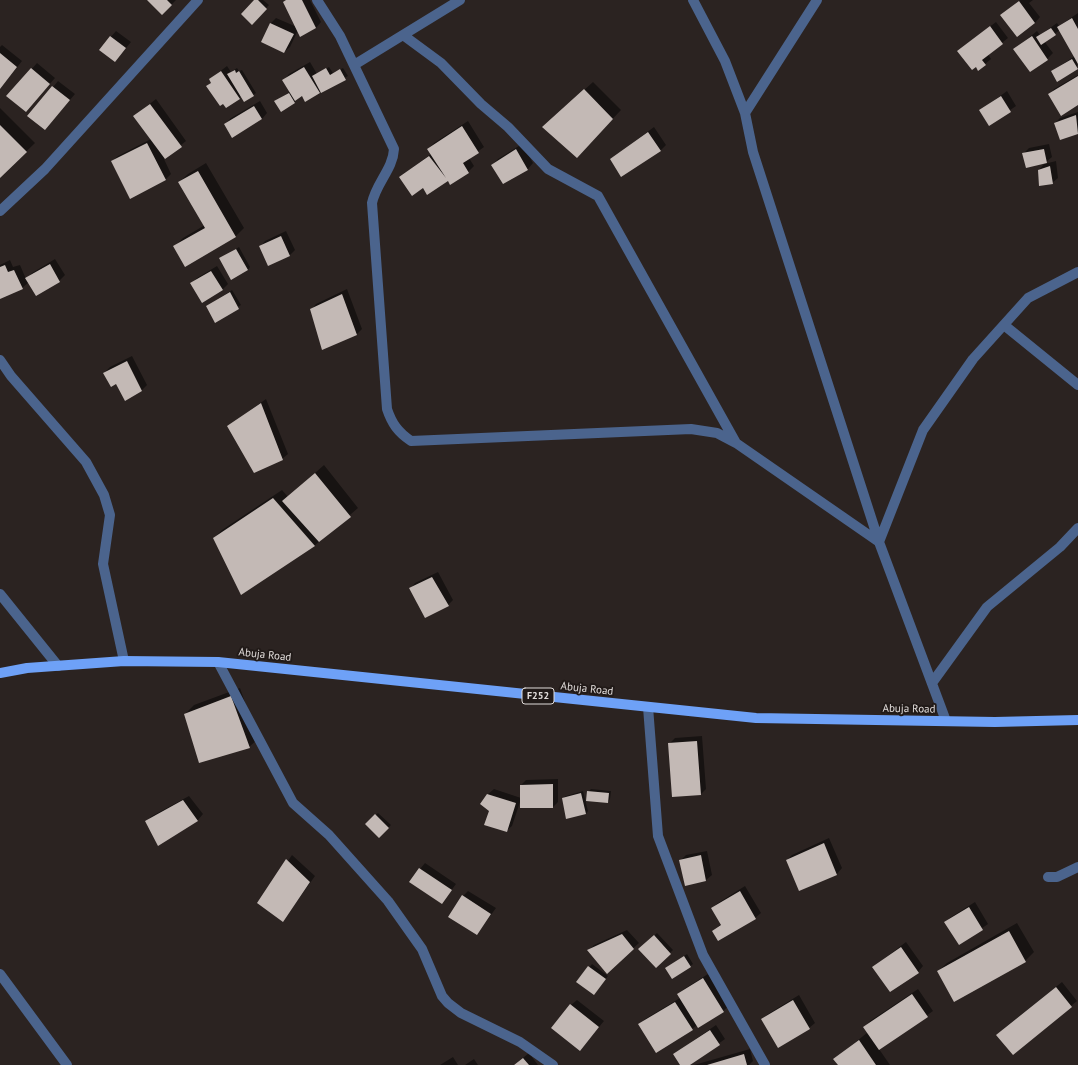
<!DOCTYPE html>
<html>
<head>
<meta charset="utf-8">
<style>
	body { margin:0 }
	canvas { display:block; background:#2b2321 }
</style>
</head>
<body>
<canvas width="1078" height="1065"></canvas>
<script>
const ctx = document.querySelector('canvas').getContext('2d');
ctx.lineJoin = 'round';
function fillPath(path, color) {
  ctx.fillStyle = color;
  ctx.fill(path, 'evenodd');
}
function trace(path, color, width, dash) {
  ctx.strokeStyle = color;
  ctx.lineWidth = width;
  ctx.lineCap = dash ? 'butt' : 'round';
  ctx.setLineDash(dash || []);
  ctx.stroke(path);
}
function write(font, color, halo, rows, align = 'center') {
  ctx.font = font + ' "PT Sans",sans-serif';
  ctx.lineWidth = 4;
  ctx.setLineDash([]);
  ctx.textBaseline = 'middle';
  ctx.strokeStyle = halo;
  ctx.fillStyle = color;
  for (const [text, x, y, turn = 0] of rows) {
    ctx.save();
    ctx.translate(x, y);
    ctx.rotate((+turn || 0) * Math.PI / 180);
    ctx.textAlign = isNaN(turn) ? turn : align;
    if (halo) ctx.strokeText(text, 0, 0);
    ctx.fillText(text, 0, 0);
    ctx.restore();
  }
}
fillPath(new Path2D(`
	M 149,0 L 176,0 L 162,14 Z
	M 255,0 L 263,0 L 269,5 L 252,23 Z
	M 286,0 L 310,0 L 321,22 L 316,28 L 298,30 L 290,47 L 284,52 L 262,41 L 271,23 L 276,18 L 297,27 L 284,2 Z
	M 1020,0 L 1033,0 L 1029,3 L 1040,17 L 1035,23 L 1002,15 Z
	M 1078,13 L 1077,68 L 1052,71 L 1075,56 L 1060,30 L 1044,41 L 1053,53 L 1047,59 L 1015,49 L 1037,31 L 1040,35 L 1057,23 L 1059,26 Z
	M 996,22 L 1008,38 L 988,54 L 991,59 L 985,64 L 964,46 Z
	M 116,31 L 131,42 L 115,61 L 100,49 Z
	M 2,45 L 22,61 L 0,89 L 0,47 Z
	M 310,62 L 317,74 L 329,67 L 333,73 L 343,68 L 348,76 L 319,92 L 302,95 L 296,99 L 294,103 L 276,101 L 291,91 L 284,80 L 289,74 Z
	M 37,63 L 55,78 L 31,105 L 8,96 Z
	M 227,66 L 231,72 L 237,68 L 239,71 L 242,70 L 256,93 L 253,95 L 241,96 L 239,99 L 208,86 L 212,82 L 210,79 Z
	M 1078,75 L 1078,104 L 1049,95 L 1054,89 Z
	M 58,81 L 75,94 L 45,129 L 29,116 Z
	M 593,82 L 621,110 L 585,148 L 543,127 Z
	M 1007,91 L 1016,106 L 990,124 L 981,110 Z
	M 156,99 L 186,141 L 164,159 L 171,174 L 166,179 L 131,197 L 112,161 L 118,156 L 151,139 L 134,116 Z
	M 260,101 L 267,113 L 262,119 L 225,124 L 231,118 Z
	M 0,108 L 35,143 L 0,177 Z
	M 1078,112 L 1078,133 L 1060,139 L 1055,123 L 1060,118 Z
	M 468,121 L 484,147 L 469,158 L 474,166 L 468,172 L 450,183 L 448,180 L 423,186 L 400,177 L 431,154 L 428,149 L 434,143 Z
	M 654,127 L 666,145 L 660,151 L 611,159 Z
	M 522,144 L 533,163 L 528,169 L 503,183 L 492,165 L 498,159 Z
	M 1049,144 L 1052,157 L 1046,162 L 1023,154 L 1029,148 Z
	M 1056,161 L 1058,178 L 1052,183 L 1039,170 L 1044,164 Z
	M 206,163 L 244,228 L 236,236 L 186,265 L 175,246 L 183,238 L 205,225 L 179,182 L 188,174 Z
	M 286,231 L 295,250 L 290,255 L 269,265 L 260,247 L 265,241 Z
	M 239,247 L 250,267 L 248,270 L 220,259 Z
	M 55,259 L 65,275 L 59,281 L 29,282 L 22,288 L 0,298 L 0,265 L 10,260 L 13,267 L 20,265 L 26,279 L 32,273 Z
	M 217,266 L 228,284 L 222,290 L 191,284 L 197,278 Z
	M 347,289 L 362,329 L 356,335 L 311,310 L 316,304 Z
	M 232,290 L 241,305 L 215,321 L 207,306 Z
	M 132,356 L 147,385 L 142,390 L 125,399 L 116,383 L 104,373 L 110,367 Z
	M 266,399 L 288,454 L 282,459 L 228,426 Z
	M 324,465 L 358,508 L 314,546 L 214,538 L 222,530 L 282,490 L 288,497 Z
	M 438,572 L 453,600 L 448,605 L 410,589 L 415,583 Z
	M 240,688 L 258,739 L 249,747 L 185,714 L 194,705 Z
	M 702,736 L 706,789 L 701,794 L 669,744 L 675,738 Z
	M 558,779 L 558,802 L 553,807 L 521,799 L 512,826 L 506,831 L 491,810 L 488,794 L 494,789 L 521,798 L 521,785 L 526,780 Z
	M 591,789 L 611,791 L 610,799 L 608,802 L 588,792 Z
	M 583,791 L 588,811 L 586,814 L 563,798 L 566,796 Z
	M 189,796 L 203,814 L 198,820 L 158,845 L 146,821 L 152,816 Z
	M 378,813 L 391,825 L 379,837 L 366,824 Z
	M 829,838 L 842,868 L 837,874 L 800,890 L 787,860 L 792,855 Z
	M 707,851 L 712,875 L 706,880 L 685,885 L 680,861 L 686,855 Z
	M 292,855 L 315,876 L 283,921 L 259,903 Z
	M 425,863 L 456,884 L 442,903 L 420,869 Z
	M 745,886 L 761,913 L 755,918 L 713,931 L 721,924 L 712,908 L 718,903 Z
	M 468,891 L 496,908 L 477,934 L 463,896 Z
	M 975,902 L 988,924 L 959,944 L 945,922 L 951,917 Z
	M 1017,923 L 1034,952 L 1025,961 L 938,971 L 947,963 Z
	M 627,930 L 639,943 L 607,972 L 589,950 L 594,945 Z
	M 657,933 L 673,950 L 656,966 L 640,949 Z
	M 906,942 L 923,966 L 918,972 L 873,967 Z
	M 687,954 L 693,964 L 673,978 L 669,966 Z
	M 592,964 L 608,976 L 596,991 L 578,982 Z
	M 708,974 L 729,1006 L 723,1011 L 697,1025 L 692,1029 L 640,1025 L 645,1019 L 680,998 L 678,994 L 684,989 Z
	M 1062,982 L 1077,1001 L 1071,1006 L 1003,1029 Z
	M 918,989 L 933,1011 L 879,1049 L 890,1065 L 839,1065 L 835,1059 L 868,1032 L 865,1027 L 870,1021 Z
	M 799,995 L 815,1023 L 809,1028 L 762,1019 L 768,1014 Z
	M 577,1000 L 604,1021 L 585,1044 L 571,1005 Z
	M 716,1025 L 725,1039 L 689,1065 L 681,1065 L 674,1054 Z
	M 750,1049 L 753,1061 L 749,1065 L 694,1065 Z
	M 529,1053 L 538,1065 L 514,1065 Z
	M 453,1057 L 458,1065 L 440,1065 Z
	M 474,1059 L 478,1065 L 465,1065 Z`), '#0007');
fillPath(new Path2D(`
	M 147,0 L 167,0 L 172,5 L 162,15 Z
	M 254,0 L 258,0 L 267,9 L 252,25 L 241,14 Z
	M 286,0 L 302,0 L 316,28 L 300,37 L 283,2 Z
	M 1019,1 L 1035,23 L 1017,37 L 1000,15 Z
	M 1072,18 L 1078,29 L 1078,64 L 1057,27 Z
	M 270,23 L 294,34 L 284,53 L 261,42 Z
	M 990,26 L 1003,44 L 982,60 L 986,65 L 978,71 L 976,67 L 972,70 L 957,51 Z
	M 1051,28 L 1056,35 L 1041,45 L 1036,37 Z
	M 110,36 L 126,48 L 115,62 L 99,50 Z
	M 1032,36 L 1048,60 L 1030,72 L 1013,49 Z
	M 0,53 L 17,67 L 0,89 Z
	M 1072,59 L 1078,69 L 1057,82 L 1051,71 Z
	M 304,67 L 320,93 L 305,102 L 302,96 L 295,101 L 282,80 Z
	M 31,68 L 50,84 L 26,112 L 6,96 Z
	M 326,68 L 330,75 L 340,69 L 346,80 L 321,93 L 312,76 Z
	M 235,70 L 236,73 L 239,71 L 254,96 L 244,102 L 227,74 Z
	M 221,71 L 240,99 L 226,108 L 223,104 L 220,106 L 206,86 L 211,83 L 209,79 Z
	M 1078,76 L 1078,105 L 1061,116 L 1048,94 Z
	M 52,86 L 70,100 L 45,130 L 27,116 Z
	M 584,89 L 613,119 L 577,158 L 542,127 Z
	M 289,93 L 295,103 L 281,112 L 274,101 Z
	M 1001,96 L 1011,112 L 989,126 L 979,110 Z
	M 150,104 L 182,147 L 165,159 L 133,116 Z
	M 254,106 L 262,119 L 232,138 L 224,124 Z
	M 1076,115 L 1078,134 L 1060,140 L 1054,123 Z
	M 0,125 L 27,152 L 0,178 Z
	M 462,126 L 479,153 L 463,163 L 469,173 L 450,185 L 448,181 L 427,195 L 423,188 L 412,196 L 399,177 L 429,156 L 446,178 L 427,149 Z
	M 648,132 L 661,151 L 621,177 L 610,159 Z
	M 147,143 L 166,180 L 130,199 L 111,161 Z
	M 516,149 L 528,170 L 503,184 L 491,165 Z
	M 1044,149 L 1047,163 L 1026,168 L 1022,153 Z
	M 1050,166 L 1053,184 L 1039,186 L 1038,170 Z
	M 198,171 L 236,237 L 185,267 L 173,246 L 205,228 L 178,182 Z
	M 281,236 L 290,256 L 268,266 L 259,246 Z
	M 236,249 L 248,270 L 231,280 L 219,258 Z
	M 50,264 L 60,282 L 36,296 L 25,278 Z
	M 5,265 L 8,272 L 14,270 L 23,289 L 0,299 L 0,267 Z
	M 211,271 L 223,290 L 202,303 L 190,283 Z
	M 230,292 L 239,309 L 215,323 L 206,306 Z
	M 342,294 L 357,335 L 322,350 L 310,309 Z
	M 127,361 L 142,391 L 125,401 L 116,384 L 111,387 L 103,373 Z
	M 261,403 L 283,460 L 254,473 L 227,426 Z
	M 315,473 L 351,517 L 319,542 L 282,501 Z
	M 273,498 L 315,546 L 241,595 L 213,538 Z
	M 432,577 L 449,606 L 425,618 L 409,588 Z
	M 231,696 L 250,748 L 199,763 L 184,714 Z
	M 697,741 L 701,795 L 672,797 L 668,743 Z
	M 553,784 L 553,808 L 520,808 L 520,785 Z
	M 587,791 L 609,793 L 608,803 L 586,801 Z
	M 581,793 L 586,814 L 566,819 L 562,798 Z
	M 487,794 L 516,803 L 507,832 L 484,825 L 489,811 L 480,804 Z
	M 183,800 L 198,821 L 158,846 L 145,821 Z
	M 375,814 L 389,828 L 379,838 L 365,824 Z
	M 824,843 L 837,875 L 799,891 L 786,860 Z
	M 701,855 L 706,881 L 685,886 L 679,860 Z
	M 286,859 L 310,882 L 283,922 L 257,903 Z
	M 419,868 L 452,890 L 442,904 L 409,882 Z
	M 740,891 L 756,919 L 718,941 L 712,931 L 721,925 L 711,908 Z
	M 462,895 L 491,914 L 477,935 L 448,917 Z
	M 969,907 L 983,930 L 959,945 L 944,922 Z
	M 1009,931 L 1026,962 L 954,1002 L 937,971 Z
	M 622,934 L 634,949 L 607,974 L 587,950 Z
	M 654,935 L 671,954 L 656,968 L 638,949 Z
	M 901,947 L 919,973 L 890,992 L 872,967 Z
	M 684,956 L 691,967 L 672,979 L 665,968 Z
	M 588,966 L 606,979 L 594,995 L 576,982 Z
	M 703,978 L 724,1012 L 698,1028 L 677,994 Z
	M 1056,987 L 1072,1007 L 1013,1055 L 996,1035 Z
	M 912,994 L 928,1017 L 879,1050 L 863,1027 Z
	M 793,1000 L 810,1029 L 778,1048 L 761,1019 Z
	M 675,1002 L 693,1030 L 656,1053 L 638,1024 Z
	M 570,1004 L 599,1027 L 580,1051 L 551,1028 Z
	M 710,1030 L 720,1045 L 690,1065 L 680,1065 L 673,1054 Z
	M 859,1040 L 876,1065 L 838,1065 L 833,1059 Z
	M 744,1054 L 747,1065 L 707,1065 Z
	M 523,1058 L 529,1065 L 514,1065 Z`), '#c3b9b5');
trace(new Path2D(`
	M 317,0 L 340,36 L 394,149 C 393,169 376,183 372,203 L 387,409 C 392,424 398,432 411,441 L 691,429 L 717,433 L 736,443 L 879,542 L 923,430 L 973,359 L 1028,298 L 1078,272
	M 693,0 L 725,61 L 745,113 L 753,152 L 879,542 L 946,721
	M 403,35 L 441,63 L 481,104 L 508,127 L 548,169 L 598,196 L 736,443
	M 354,65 L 460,0
	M 745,113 L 817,0
	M 1004,325 L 1078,385
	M 0,360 L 11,376 L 86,462 L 104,495 L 110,515 L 103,564 L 124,661
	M 0,594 L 58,666
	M 218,662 L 293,803 L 329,835 L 388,901 L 422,949 L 442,996 L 448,1003 L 461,1013 L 520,1042 L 553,1065
	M 932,683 L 987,607 L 1060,547 L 1078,528
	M 648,707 L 658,836 L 703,955 L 765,1065
	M 1048,877 L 1057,877 L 1078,867
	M 0,974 L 67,1065`), '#4b648d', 10);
trace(new Path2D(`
	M 0,211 L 45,169 L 198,0`), '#4b648d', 10);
trace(new Path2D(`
	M 0,673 L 27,668 L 124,661 L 218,662 L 756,718 L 995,722 L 1078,720`), '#6ea1f7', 10);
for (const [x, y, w] of [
	[538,696,32]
]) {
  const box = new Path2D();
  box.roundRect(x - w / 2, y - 8, w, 16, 3);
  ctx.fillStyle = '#211a18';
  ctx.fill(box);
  trace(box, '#e1dcda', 1);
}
write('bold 10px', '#e1dcda', null, [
	["F252",538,696]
]);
write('11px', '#e1dcda', '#211a18', [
	["Abuja Road",265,655,6],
	["Abuja Road",587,689,6],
	["Abuja Road",909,709,1]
]);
</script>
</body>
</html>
